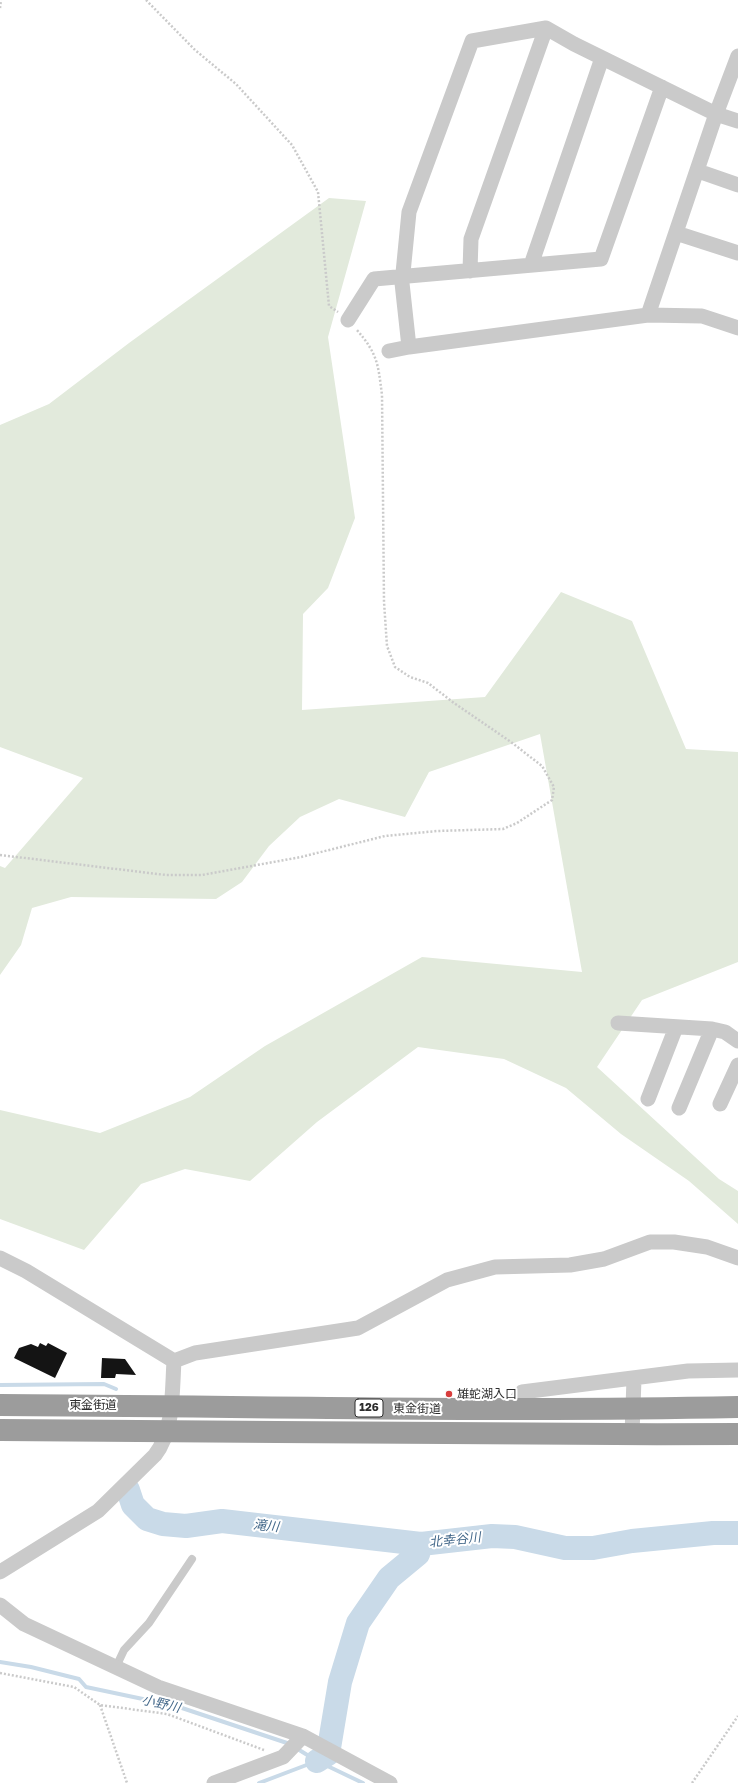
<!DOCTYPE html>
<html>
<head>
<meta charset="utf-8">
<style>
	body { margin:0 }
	canvas { display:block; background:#fff }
</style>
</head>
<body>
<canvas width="738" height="1783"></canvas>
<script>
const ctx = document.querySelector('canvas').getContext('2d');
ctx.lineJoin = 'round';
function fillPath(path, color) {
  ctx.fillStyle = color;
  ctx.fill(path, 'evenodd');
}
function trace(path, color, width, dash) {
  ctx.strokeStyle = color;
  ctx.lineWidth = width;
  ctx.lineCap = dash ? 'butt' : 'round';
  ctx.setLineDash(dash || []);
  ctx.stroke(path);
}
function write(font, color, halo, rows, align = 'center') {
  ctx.font = font + ' "Golos Text","Noto Sans JP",sans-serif';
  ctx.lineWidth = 4;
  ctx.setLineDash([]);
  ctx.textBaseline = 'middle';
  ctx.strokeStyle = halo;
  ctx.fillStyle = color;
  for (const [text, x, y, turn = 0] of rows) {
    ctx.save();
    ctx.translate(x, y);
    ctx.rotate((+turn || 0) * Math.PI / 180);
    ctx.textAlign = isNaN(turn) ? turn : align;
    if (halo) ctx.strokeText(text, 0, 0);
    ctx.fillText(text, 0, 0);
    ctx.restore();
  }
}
fillPath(new Path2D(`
	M 329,198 L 366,201 L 328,337 L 355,518 L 328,588 L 303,614 L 302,710 L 485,697 L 561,592 L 632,621 L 686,749 L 738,752 L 738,962 L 642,1000 L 597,1067 L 719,1179 L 738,1191 L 738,1224 L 689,1181 L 621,1134 L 566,1088 L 504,1059 L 418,1047 L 317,1122 L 250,1181 L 185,1169 L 141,1184 L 84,1250 L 0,1219 L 0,1110 L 100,1133 L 190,1097 L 265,1046 L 422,957 L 582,972 L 540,734 L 429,772 L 405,817 L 339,799 L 300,817 L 269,846 L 242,882 L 216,899 L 71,897 L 32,908 L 21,945 L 0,975 L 0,866 L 5,868 L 83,778 L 0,747 L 0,425 L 49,404 L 129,343 Z`), '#e2eadc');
trace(new Path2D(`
	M 0,1385 L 104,1384 L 116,1389
	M 0,1662 L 31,1667 L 79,1679 L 86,1687 L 176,1706 L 290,1744
	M 296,1748 L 317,1761 L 363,1783
	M 259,1783 L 317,1761`), '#c9dae8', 4);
trace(new Path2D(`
	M 128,1490 L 133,1505 L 147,1519 L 163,1524 L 186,1526 L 222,1521 L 421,1544 L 492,1536 L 515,1537 L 565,1548 L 593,1548 L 632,1541 L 713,1533 L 738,1533
	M 317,1761 L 328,1754 L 340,1682 L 358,1623 L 389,1578 L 418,1554 L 421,1544`), '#c9dae8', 24);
fillPath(new Path2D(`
	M 40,1343 L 46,1346 L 48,1343 L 67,1353 L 55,1378 L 14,1358 L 19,1348 L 31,1344 L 38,1347 Z
	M 102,1358 L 125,1359 L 136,1375 L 116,1374 L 115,1378 L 101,1378 Z`), '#141414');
trace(new Path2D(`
	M 146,0 L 195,50 L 236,84 L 292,145 L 318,192 L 329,306 L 338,312
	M 0,8 L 1,0
	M 0,855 L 166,875 L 202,875 L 301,857 L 385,836 L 437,831 L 503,829 L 517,823 L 552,800 L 554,787 L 542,766 L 511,742 L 454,703 L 428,683 L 410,677 L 395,667 L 387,646 L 384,602 L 382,395 C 378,364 378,354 356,329
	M 0,1673 L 74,1687 L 100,1705 L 167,1714 L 264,1750
	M 100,1705 L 127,1783
	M 692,1783 L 738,1716`), '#cacaca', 2.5, [2, 2]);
trace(new Path2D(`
	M 116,1667 L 124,1650 L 149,1623 L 192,1559`), '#cacaca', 8);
trace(new Path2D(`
	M 698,171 L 738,185
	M 676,233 L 738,253
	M 531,265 L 602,58
	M 470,271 L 471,239 L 546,28
	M 648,315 L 716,114 L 738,56
	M 348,320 L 374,279 L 601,259 L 662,87
	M 409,347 L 402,283 L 409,212 L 472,41 L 546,28 L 574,44 L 716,114 L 738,121
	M 389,351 L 409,347 L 648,315 L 702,316 L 738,328
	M 618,1023 L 712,1029 L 725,1032 L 738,1041
	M 648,1099 L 676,1027
	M 720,1104 L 738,1065
	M 679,1108 L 712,1029
	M 0,1258 L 26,1271 L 174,1361
	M 174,1361 L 195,1353 L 358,1328 L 447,1280 L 495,1267 L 570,1265 L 604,1259 L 650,1242 L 674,1242 L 707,1247 L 738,1258
	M 510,1409 L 522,1392 L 688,1371 L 738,1370
	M 632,1434 L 634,1379
	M 0,1572 L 98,1511 L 155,1455 C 174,1431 172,1391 174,1361
	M 0,1605 L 24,1624 L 158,1687 L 303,1736 L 390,1783
	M 214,1783 L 283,1757 L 303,1736`), '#cacaca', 15);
trace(new Path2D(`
	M 0,1405 C 246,1406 492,1412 738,1407
	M 0,1430 C 246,1431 492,1435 738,1434`), '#9c9c9c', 22);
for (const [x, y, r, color] of [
	[449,1394,4,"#d83d3c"]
]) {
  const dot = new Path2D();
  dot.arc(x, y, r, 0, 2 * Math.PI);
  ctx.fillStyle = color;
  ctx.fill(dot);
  trace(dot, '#fff', 1.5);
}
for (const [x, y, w] of [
	[369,1408,28]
]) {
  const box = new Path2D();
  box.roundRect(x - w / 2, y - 9, w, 18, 3);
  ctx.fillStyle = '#fff';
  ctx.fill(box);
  trace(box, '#2d2d2d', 1);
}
write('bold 11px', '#2d2d2d', null, [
	["126",369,1408]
]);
write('12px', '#2d2d2d', '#fff', [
	["雄蛇湖入口",457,1394]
], 'left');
write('12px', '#2d2d2d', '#fff', [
	["東金街道",93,1405],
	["東金街道",417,1409,1]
]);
write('italic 13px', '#426789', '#fff', [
	["滝川",266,1526,6],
	["北幸谷川",455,1540,-6],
	["小野川",161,1704,13]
]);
</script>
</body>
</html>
